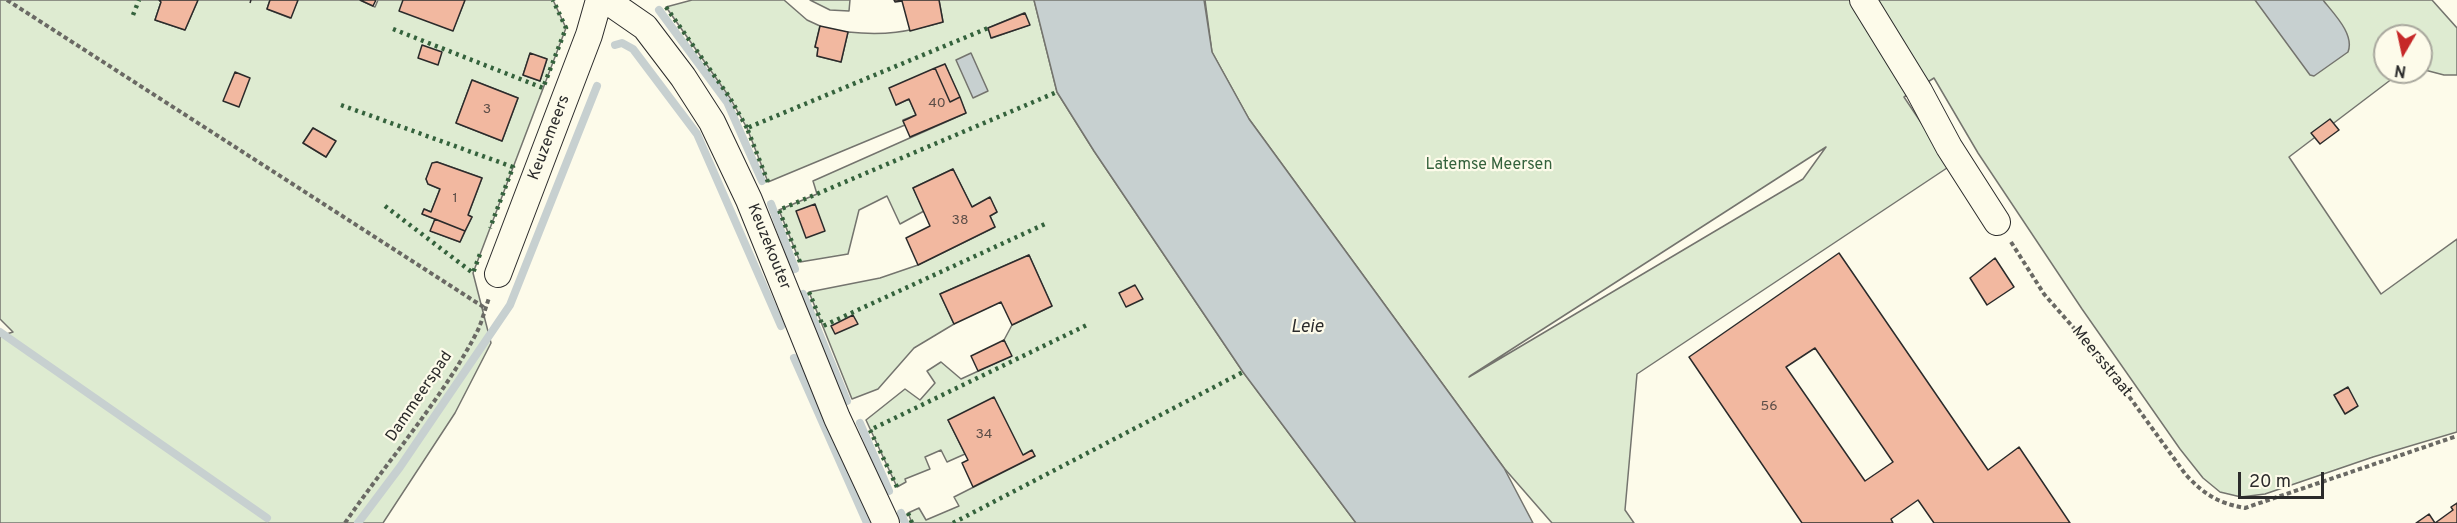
<!DOCTYPE html>
<html>
<head>
<meta charset="utf-8">
<style>
	body { margin:0 }
	#map { position:relative; width:2457px; height:523px; overflow:hidden; background:#fdfbea; font-family:Overpass,sans-serif }
	canvas { display:block }
	.north { position:absolute; left:2373px; top:24px; width:60px; height:60px; box-sizing:border-box; background:#fdfbea; border:2px solid #a9a89e; border-radius:50%; rotate:189deg; font-size:16px; font-weight:700; line-height:24px; text-align:center; color:#2b2b2b }
	.north::after { content:''; display:block; margin:auto; width:21px; height:27px; background:#c62828; clip-path:polygon(50% 0,100% 100%,50% 72%,0 100%) }
	.scale { position:absolute; left:2238px; top:472px; width:86px; height:27px; box-sizing:border-box; border:3px solid #2b2b2b; border-top:0; padding-left:8px; font-size:18px; line-height:21px; white-space:nowrap; color:#2b2b2b; -webkit-text-stroke:4px #fdfbea; paint-order:stroke }
</style>
</head>
<body>
<div id="map">
<canvas width="2457" height="523"></canvas>
<div class="north">N</div>
<div class="scale">20 m</div>
</div>
<script>
const ctx = document.querySelector('canvas').getContext('2d');
ctx.lineJoin = 'round';
function fillPath(path, color) {
  ctx.fillStyle = color;
  ctx.fill(path, 'evenodd');
}
function trace(path, color, width, dash) {
  ctx.strokeStyle = color;
  ctx.lineWidth = width;
  ctx.lineCap = dash ? 'butt' : 'round';
  ctx.setLineDash(dash || []);
  ctx.stroke(path);
}
function write(font, color, halo, rows, align = 'center') {
  ctx.font = font + ' Overpass,sans-serif';
  ctx.lineWidth = 4.5;
  ctx.setLineDash([]);
  ctx.textBaseline = 'middle';
  ctx.strokeStyle = halo;
  ctx.fillStyle = color;
  for (const [text, x, y, turn = 0] of rows) {
    ctx.save();
    ctx.translate(x, y);
    ctx.rotate((+turn || 0) * Math.PI / 180);
    ctx.textAlign = isNaN(turn) ? turn : align;
    if (halo) ctx.strokeText(text, 0, 0);
    ctx.fillText(text, 0, 0);
    ctx.restore();
  }
}
const green = new Path2D(`
	M 0,0 L 159,0 L 161,2 L 155,20 L 185,30 L 198,0 L 270,0 L 267,9 L 290,18 L 298,0 L 360,0 L 375,7 L 378,0 L 403,0 L 453,30 L 465,0 L 553,0 L 566,28 L 473,273 L 491,343 L 455,413 L 383,523 L 0,523 L 0,336 L 13,332 L 0,319 ZM 530,54 L 547,59 L 540,81 L 523,75 ZM 472,80 L 518,98 L 502,141 L 456,123 ZM 313,128 L 335,141 L 326,157 L 303,143 ZM 437,162 L 482,178 L 468,215 L 472,217 L 460,242 L 431,231 L 435,219 L 422,214 L 424,209 L 431,212 L 440,189 L 428,184 L 426,179 L 433,163 Z
	M 692,0 L 784,0 L 807,20 L 820,26 L 815,47 L 818,48 L 817,56 L 841,62 L 848,32 C 885,36 907,32 943,22 L 939,0 L 1034,0 L 1057,92 L 1094,151 L 1243,372 L 1356,523 L 912,523 L 908,513 L 919,508 L 926,520 L 959,506 L 954,497 L 1035,456 L 1023,455 L 948,420 L 965,454 L 947,462 L 941,450 L 925,457 L 930,469 L 905,479 L 906,482 L 897,487 L 866,420 L 905,389 L 920,400 L 935,383 L 927,371 L 941,362 L 961,379 L 1011,356 L 1004,340 L 1012,325 L 1052,306 L 1029,255 L 940,294 L 954,324 L 914,348 L 878,389 L 852,399 L 809,292 L 880,278 L 918,265 L 995,227 L 990,216 L 997,212 L 990,198 L 972,207 L 953,169 L 913,188 L 924,211 L 900,224 L 887,196 L 859,210 L 848,254 L 800,262 L 779,210 L 817,194 L 813,181 L 966,113 L 945,64 L 896,105 L 909,99 L 916,115 L 903,120 L 905,125 L 768,182 L 747,128 L 730,98 L 666,7 ZM 1024,13 L 1029,25 L 992,38 L 988,28 Z
	M 810,0 L 850,0 L 849,11 L 830,10 Z
	M 1205,0 L 2432,0 L 2457,28 L 2457,75 L 2444,75 L 2421,69 L 2421,36 L 2385,36 L 2385,72 L 2401,72 L 2289,157 L 2381,294 L 2457,239 L 2457,432 L 2373,457 L 2265,494 L 2241,497 L 2220,492 L 2203,478 L 2180,449 L 2082,309 L 1978,153 L 1934,78 L 1904,97 L 1950,166 L 1637,374 L 1625,510 L 1634,523 L 1552,523 L 1504,468 L 1249,119 L 1212,52 ZM 1826,147 L 1803,179 L 1469,377 L 1470,376 Z`);
fillPath(green, '#deebd1');
trace(green, '#74746e', 1.5);
const water = new Path2D(`
	M 1034,0 L 1204,0 L 1212,52 L 1249,119 L 1504,468 L 1533,523 L 1356,523 L 1243,372 L 1094,151 L 1057,92 Z
	M 2255,0 L 2323,0 C 2333,13 2355,34 2348,52 L 2314,76 L 2310,75 Z
	M 971,53 L 988,91 L 973,98 L 956,60 Z`);
fillPath(water, '#c7d0d0');
trace(water, '#74746e', 1.5);
trace(new Path2D(`
	M 659,10 L 727,102 L 762,181
	M 615,45 L 622,43 L 633,49 L 697,134 L 781,326
	M 771,204 L 795,269
	M 803,294 L 847,401
	M 0,332 L 267,518
	M 794,358 L 867,523
	M 860,423 L 889,491
	M 901,513 L 905,523
	M 358,523 L 400,467 L 510,305 L 597,86`), '#c7d0d0', 8);
const building = new Path2D(`
	M 198,0 L 185,30 L 155,20 L 161,2 L 159,0 Z
	M 270,0 L 298,0 L 291,18 L 267,9 Z
	M 360,0 L 376,0 L 373,6 Z
	M 403,0 L 465,0 L 453,31 L 399,11 Z
	M 894,0 L 939,0 L 943,22 L 910,31 L 902,1 L 895,2 Z
	M 1025,13 L 1030,25 L 991,38 L 988,28 Z
	M 820,26 L 848,32 L 841,62 L 817,56 L 818,48 L 815,47 Z
	M 422,45 L 442,52 L 438,65 L 418,58 Z
	M 530,53 L 547,59 L 540,81 L 523,75 Z
	M 945,64 L 960,97 L 950,102 L 935,68 Z
	M 935,68 L 950,102 L 960,97 L 966,113 L 910,137 L 903,121 L 916,115 L 909,99 L 896,105 L 889,88 Z
	M 235,72 L 250,78 L 239,107 L 223,101 Z
	M 472,80 L 518,98 L 502,141 L 456,123 Z
	M 2330,119 L 2339,130 L 2320,144 L 2311,133 Z
	M 313,128 L 336,141 L 326,157 L 303,143 Z
	M 437,162 L 482,178 L 468,215 L 472,217 L 465,231 L 422,214 L 424,209 L 431,212 L 440,189 L 428,184 L 426,179 L 432,163 Z
	M 953,169 L 972,207 L 990,197 L 997,212 L 990,216 L 995,227 L 918,265 L 906,238 L 930,226 L 913,188 Z
	M 815,204 L 825,231 L 806,238 L 796,211 Z
	M 435,219 L 465,231 L 460,242 L 430,231 Z
	M 1839,253 L 1988,470 L 2019,447 L 2070,523 L 1934,523 L 1918,500 L 1891,519 L 1893,523 L 1802,523 L 1689,357 ZM 1815,348 L 1893,462 L 1865,481 L 1786,367 Z
	M 1029,255 L 1052,306 L 1012,325 L 1001,302 L 954,324 L 940,294 Z
	M 1995,258 L 2014,287 L 1987,305 L 1970,278 Z
	M 1135,285 L 1143,299 L 1126,307 L 1119,293 Z
	M 853,315 L 858,324 L 835,334 L 831,326 Z
	M 1004,340 L 1012,356 L 978,371 L 971,356 Z
	M 2348,387 L 2358,406 L 2345,414 L 2334,395 Z
	M 994,397 L 1023,455 L 1032,450 L 1035,456 L 973,487 L 962,463 L 968,460 L 948,420 Z
	M 2457,503 L 2457,523 L 2416,523 L 2429,514 L 2435,523 L 2453,510 L 2451,507 Z`);
fillPath(building, '#f2b8a0');
trace(building, '#2b2b2b', 1.5);
const minor = new Path2D(`
	M 606,0 L 645,27 L 683,77 L 712,122 L 749,200 L 837,418 L 886,523
	M 1863,0 L 1919,91 L 1949,147 L 1997,222
	M 498,274 L 589,35 L 599,0`);
trace(minor, '#2b2b2b', 28);
trace(new Path2D(`
	M 7,0 L 485,308
	M 2011,242 L 2044,294 L 2107,366 L 2186,475 C 2205,495 2218,503 2245,508 L 2457,436
	M 345,523 C 388,460 441,401 477,332 C 482,322 485,309 489,298`), '#6a6964', 4, [4.5, 3]);
trace(minor, '#fdfbea', 26);
trace(new Path2D(`
	M 666,7 L 730,98 L 747,128
	M 133,15 L 139,0
	M 393,29 L 543,88 L 566,28 L 553,0
	M 341,105 L 513,167 L 490,228
	M 768,182 L 747,128 L 988,28
	M 385,206 L 473,273 L 480,254
	M 800,262 L 779,210 L 1057,92
	M 809,292 L 823,326 L 1045,224
	M 897,487 L 870,430 L 1089,324
	M 908,513 L 912,523
	M 953,523 L 1243,372`), '#34623c', 4.5, [3, 4.5]);
trace(new Path2D(`
	M 250,3 L 251,0`), '#2b2b2b', 1.5, [8, 3]);
write('14px', '#5d4e48', null, [
	["40",937,104],
	["3",487,110],
	["1",455,199],
	["38",960,221],
	["56",1769,407],
	["34",984,435]
]);
write('16px', '#2b2b2b', '#fdfbea', [
	["Keuzemeers",550,138,-69],
	["Keuzekouter",768,247,68],
	["Meersstraat",2101,362,51],
	["Dammeerspad",420,397,-56]
]);
write('16px', '#34623c', '#fdfbea', [
	["Latemse Meersen",1489,166]
]);
write('italic 18px', '#2b2b2b', '#fdfbea', [
	["Leie",1307,328]
]);
</script>
</body>
</html>
